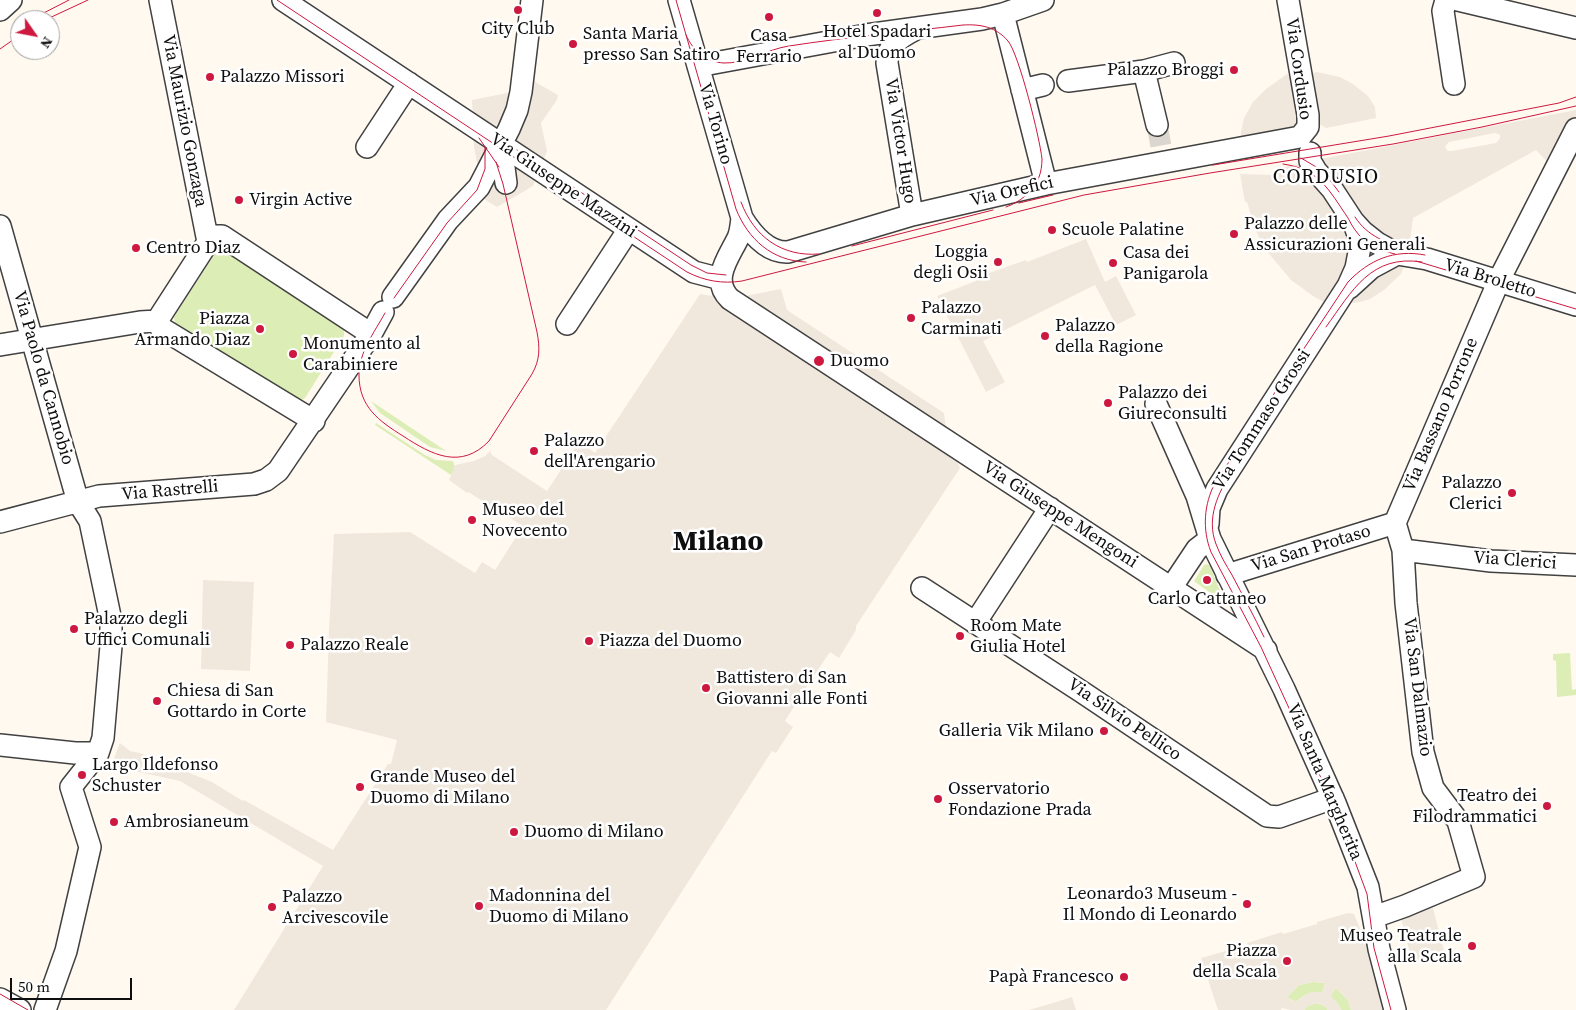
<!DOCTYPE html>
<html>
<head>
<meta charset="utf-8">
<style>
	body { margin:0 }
	#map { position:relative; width:1576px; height:1010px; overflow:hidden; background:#fff9f0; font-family:"Source Serif 4",serif }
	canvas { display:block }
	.north { position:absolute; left:10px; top:10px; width:50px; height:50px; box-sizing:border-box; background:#fff; border:1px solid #9f9f9f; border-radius:50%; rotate:123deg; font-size:14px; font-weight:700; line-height:20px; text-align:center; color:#0e0e0e }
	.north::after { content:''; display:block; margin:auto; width:18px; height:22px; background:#cd183f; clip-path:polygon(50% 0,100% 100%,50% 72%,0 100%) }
	.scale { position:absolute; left:10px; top:978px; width:122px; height:22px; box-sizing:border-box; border:2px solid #0e0e0e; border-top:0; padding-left:6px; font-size:15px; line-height:18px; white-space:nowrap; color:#0e0e0e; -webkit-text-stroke:4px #fff; paint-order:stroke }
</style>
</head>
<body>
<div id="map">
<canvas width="1576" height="1010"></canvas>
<div class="north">N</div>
<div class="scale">50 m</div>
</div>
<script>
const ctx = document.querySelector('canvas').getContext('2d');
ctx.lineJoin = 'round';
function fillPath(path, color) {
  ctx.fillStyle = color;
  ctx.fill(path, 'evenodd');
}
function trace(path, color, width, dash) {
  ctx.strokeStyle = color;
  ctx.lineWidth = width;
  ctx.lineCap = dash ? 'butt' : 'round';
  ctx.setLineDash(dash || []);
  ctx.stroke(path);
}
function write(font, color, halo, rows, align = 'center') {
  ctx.font = font + ' "Source Serif 4",serif';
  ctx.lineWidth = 5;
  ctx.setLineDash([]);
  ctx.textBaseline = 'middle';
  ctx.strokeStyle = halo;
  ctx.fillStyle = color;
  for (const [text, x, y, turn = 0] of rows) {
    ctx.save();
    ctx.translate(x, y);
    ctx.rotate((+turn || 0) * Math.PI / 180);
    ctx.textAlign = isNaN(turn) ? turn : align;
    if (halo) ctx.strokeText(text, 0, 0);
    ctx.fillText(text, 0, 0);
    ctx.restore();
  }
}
fillPath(new Path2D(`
	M 225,247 L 344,329 L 344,336 L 305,398 L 300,401 L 239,367 L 175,324 L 174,317 L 218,249 Z
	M 371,401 L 446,451 L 430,447 L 380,413 Z
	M 376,423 L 425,455 L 436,460 L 453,461 L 455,468 L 451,475 L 375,425 Z
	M 1204,565 L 1207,564 L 1210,566 L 1220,591 L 1217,594 L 1213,595 L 1194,581 Z
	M 1570,653 L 1572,690 L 1576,689 L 1576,695 L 1557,697 L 1556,661 L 1553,660 L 1553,654 Z
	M 1313,982 L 1325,983 L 1322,993 C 1311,992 1304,994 1296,1002 L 1287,997 L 1299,985 Z
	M 1336,988 L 1348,1000 L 1351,1010 L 1341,1010 L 1338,1004 L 1330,996 Z
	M 1316,1003 L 1325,1006 L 1328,1010 L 1304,1010 L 1308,1006 Z`), '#dceeb5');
fillPath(new Path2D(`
	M 1317,72 L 1340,77 L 1353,84 L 1368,96 L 1375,107 L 1376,118 L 1326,128 L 1319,124 L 1311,73 Z
	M 1287,74 L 1290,76 L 1300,128 L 1241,142 L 1241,132 L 1244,118 L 1253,102 L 1266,89 Z
	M 532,78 L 537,83 L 558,95 L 557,100 L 541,123 L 547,151 L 533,186 L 497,207 L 484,199 L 474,147 L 472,100 L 512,92 Z
	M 1576,110 L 1576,129 L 1555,170 L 1536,150 L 1413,218 L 1408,256 L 1401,274 L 1384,290 L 1370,299 L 1360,302 L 1331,306 L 1313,296 L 1291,280 L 1265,249 L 1252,223 L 1253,222 L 1247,202 L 1245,202 L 1240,174 L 1277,175 L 1285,167 L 1310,161 ZM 1495,133 L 1500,135 L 1500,138 L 1496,143 L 1452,151 L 1448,151 L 1445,147 L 1449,142 Z
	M 1086,239 L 1105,282 L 1116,276 L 1136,315 L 1116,325 L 1095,285 L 983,341 L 1005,382 L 986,392 L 937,296 L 976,281 L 975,278 L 1026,260 L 1027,262 Z
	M 781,289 L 787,310 L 944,413 L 948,443 L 960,468 L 856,626 L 856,630 L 839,658 L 830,652 L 805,689 L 785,721 L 793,727 L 776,753 L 772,751 L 606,1010 L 234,1010 L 323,866 L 180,781 L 111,766 L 120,743 L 130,751 L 140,753 L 212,782 L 243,801 L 244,800 L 333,850 L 388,764 L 391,764 L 397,740 L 326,722 L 329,630 L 334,534 L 410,532 L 475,573 L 482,562 L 495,570 L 523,526 L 468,492 L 467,493 L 449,480 L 455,465 L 474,461 L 485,456 L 490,451 L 492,455 L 547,491 L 579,442 L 595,453 L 700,294 L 730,299 Z
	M 203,580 L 254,582 L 250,671 L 201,669 Z
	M 1432,904 L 1445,955 L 1413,964 L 1400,915 Z
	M 1348,913 L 1354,914 L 1364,938 L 1384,1010 L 1351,1010 L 1348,1000 L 1336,988 L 1331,996 L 1338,1004 L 1341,1010 L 1328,1010 L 1325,1006 L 1316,1003 L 1308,1006 L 1304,1010 L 1291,1010 L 1282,1008 L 1281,1010 L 1218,1010 L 1201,958 L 1247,945 L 1247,943 L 1282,932 L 1283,934 L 1317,924 L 1317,922 ZM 1313,982 L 1325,983 L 1322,992 L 1311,992 L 1305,995 L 1296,1002 L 1287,997 L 1299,985 Z
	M 1072,997 L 1076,1010 L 1028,1010 L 1043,1006 Z`), '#f1e8dd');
trace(new Path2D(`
	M 1157,125 L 1161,146`), '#dbd6ce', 21, [21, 11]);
const minor = new Path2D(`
	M 160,0 L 208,242
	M 283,0 L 694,272 L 721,279
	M 679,0 L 742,218 C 752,234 767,253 788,252 L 912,215 L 1046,184 L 1300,137 L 1308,127 L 1308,115 L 1288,0
	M 1446,0 L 1443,11 L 1454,84
	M 1458,0 L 1576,28
	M 0,10 L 11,0
	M 1003,14 L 1046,184
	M 698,66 L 866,35 L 982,19 L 1003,14 L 1043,0
	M 1144,71 L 1157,125
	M 1068,81 L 1144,71 L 1174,63
	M 1022,90 L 1043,85
	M 501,144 L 506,183
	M 367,147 L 409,83
	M 1310,153 L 1310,161 L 1316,171 L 1332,189 L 1353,221 L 1363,232 L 1377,243 L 1397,254 L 1427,259 L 1576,305
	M 912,215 L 887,63 C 887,46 900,37 914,30
	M 742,218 C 741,225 741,231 738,238 C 729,257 710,280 730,299 L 1266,650
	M 0,226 L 78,502 L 90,521 L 111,621 L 111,646 L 103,738 L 98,753 L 71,787 L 90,847 L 66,951 L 45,1010
	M 1349,288 L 1371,268 L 1397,254
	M 393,297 L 448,220 L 479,187 L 509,129 L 517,110 L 521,92 L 532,0
	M 157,321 L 208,242 L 217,236 L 222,236 L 371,334
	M 157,321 L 161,328 L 314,421
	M 567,324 L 629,229
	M 0,345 L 140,322 L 157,321
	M 1156,404 L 1197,496 L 1210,539 L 1284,689 L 1335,803 L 1368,887 L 1379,949 L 1395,1010
	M 0,522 L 99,496 L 254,484 L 266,480 L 278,471 L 371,334 L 383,312
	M 1208,524 L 1209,508 L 1217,489 L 1348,286 L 1356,268 L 1360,247 L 1359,237 L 1353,221
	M 1403,550 L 1491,561 L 1576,565
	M 1227,575 L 1395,523
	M 922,588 L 1082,692 L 1267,816 L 1279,817 L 1333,798
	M 1171,588 L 1197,549 L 1210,539
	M 975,623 L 1050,508
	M 0,745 L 75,753 L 98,753
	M 1374,917 L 1405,906 L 1474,877 L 1458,821 L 1433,788 L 1423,752 L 1406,603 L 1403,550 L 1395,523 L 1500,278 L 1576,129
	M 0,999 L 20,1010`);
trace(minor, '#414141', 24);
trace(minor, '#fff', 21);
trace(new Path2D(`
	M 277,0 L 687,272 C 705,281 722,284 742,281 L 1084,195 L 1210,173 L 1393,144 L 1482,127 L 1576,106
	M 676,0 L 736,209 C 748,239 772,261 806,262
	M 30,20 L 69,0
	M 45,20 L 88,0
	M 686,35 C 693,51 706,62 724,63 C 744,64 768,49 789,46 C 847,37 905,32 963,25 C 981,24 996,27 1008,41 C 1019,54 1040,139 1042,159 C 1042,165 1041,172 1039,177 C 1033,192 1020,202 1006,207
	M 0,49 L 20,35
	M 479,138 L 499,167
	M 517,150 L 691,265 L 707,273 L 726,275
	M 1301,158 L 1323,171 L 1339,192
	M 1283,164 C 1319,169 1329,190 1348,218 C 1352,226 1357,234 1364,240 C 1373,248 1383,251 1395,254
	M 1213,165 L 1389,136 L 1559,103 L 1576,97
	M 741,202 C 754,237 782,257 819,254
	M 1019,203 L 1053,195
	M 1355,217 C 1368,237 1387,243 1409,250
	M 852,246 L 993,210
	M 1416,261 L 1576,309
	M 394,298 L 447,223 L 477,190 L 485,169 L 485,147
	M 385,313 C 374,333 359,352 359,375 C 359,407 379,421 403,436 C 432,455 461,470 489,441 L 532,374 C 540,360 540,348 537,332 L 503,184 L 496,162
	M 1326,327 C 1352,291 1371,254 1422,262
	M 1232,471 C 1218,493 1206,518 1216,544 C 1220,555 1226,565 1232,575 C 1243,596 1254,616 1264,637
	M 0,994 L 28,1010
	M 1391,1010 L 1374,948 L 1367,894 L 1337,813 L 1261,647 L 1211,552 C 1202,529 1204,504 1215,483 L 1348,282 C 1369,260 1394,249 1425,255`), '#cd183f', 1);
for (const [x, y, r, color] of [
	[518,10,5,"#cd183f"],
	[877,13,5,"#cd183f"],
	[769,17,5,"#cd183f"],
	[573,44,5,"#cd183f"],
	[1234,70,5,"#cd183f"],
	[210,77,5,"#cd183f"],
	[239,200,5,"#cd183f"],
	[1052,230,5,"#cd183f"],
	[1234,234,5,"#cd183f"],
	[136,248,5,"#cd183f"],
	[998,262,5,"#cd183f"],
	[1113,263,5,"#cd183f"],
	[911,318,5,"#cd183f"],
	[260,329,5,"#cd183f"],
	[1045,336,5,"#cd183f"],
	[293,354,5,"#cd183f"],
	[819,361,6,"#cd183f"],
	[1108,403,5,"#cd183f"],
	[534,451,5,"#cd183f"],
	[1512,493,5,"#cd183f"],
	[472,520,5,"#cd183f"],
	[1207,580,5,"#cd183f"],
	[74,629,5,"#cd183f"],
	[960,636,5,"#cd183f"],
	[589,641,5,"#cd183f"],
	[290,645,5,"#cd183f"],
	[706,688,5,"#cd183f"],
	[157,701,5,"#cd183f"],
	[1104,731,5,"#cd183f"],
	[82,775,5,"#cd183f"],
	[360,787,5,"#cd183f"],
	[938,799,5,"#cd183f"],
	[1547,806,5,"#cd183f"],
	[114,822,5,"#cd183f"],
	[514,832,5,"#cd183f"],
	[1247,904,5,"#cd183f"],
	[479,906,5,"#cd183f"],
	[272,907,5,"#cd183f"],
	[1472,946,5,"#cd183f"],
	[1287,961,5,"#cd183f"],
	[1124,977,5,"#cd183f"]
]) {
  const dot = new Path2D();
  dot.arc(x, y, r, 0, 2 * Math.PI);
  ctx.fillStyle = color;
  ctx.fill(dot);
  trace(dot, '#fff', 2);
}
write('18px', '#0e0e0e', '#fff', [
	["City Club",518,29,"center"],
	["Hotel Spadari",877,32,"center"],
	["al Duomo",877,53,"center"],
	["Santa Maria",583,34],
	["presso San Satiro",583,55],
	["Casa",769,36,"center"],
	["Ferrario",769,57,"center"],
	["Palazzo Broggi",1224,70,"right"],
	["Palazzo Missori",220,77],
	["Virgin Active",249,200],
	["Palazzo delle",1244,224],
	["Assicurazioni Generali",1244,245],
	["Scuole Palatine",1062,230],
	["Centro Diaz",146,248],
	["Loggia",988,252,"right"],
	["degli Osii",988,273,"right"],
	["Casa dei",1123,253],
	["Panigarola",1123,274],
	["Palazzo",921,308],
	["Carminati",921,329],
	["Piazza",250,319,"right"],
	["Armando Diaz",250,340,"right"],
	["Palazzo",1055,326],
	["della Ragione",1055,347],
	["Monumento al",303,344],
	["Carabiniere",303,365],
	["Duomo",830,361],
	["Palazzo dei",1118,393],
	["Giureconsulti",1118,414],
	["Palazzo",544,441],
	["dell'Arengario",544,462],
	["Palazzo",1502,483,"right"],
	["Clerici",1502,504,"right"],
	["Museo del",482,510],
	["Novecento",482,531],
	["Carlo Cattaneo",1207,599,"center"],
	["Palazzo degli",84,619],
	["Uffici Comunali",84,640],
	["Room Mate",970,626],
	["Giulia Hotel",970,647],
	["Piazza del Duomo",599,641],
	["Palazzo Reale",300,645],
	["Battistero di San",716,678],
	["Giovanni alle Fonti",716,699],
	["Chiesa di San",167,691],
	["Gottardo in Corte",167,712],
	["Galleria Vik Milano",1094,731,"right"],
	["Largo Ildefonso",92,765],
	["Schuster",92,786],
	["Grande Museo del",370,777],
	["Duomo di Milano",370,798],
	["Osservatorio",948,789],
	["Fondazione Prada",948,810],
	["Teatro dei",1537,796,"right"],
	["Filodrammatici",1537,817,"right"],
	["Ambrosianeum",124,822],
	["Duomo di Milano",524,832],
	["Leonardo3 Museum -",1237,894,"right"],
	["Il Mondo di Leonardo",1237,915,"right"],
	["Madonnina del",489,896],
	["Duomo di Milano",489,917],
	["Palazzo",282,897],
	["Arcivescovile",282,918],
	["Museo Teatrale",1462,936,"right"],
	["alla Scala",1462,957,"right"],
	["Piazza",1277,951,"right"],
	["della Scala",1277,972,"right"],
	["Papà Francesco",1114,977,"right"]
], 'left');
write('18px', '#0e0e0e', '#fff', [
	["Via Cordusio",1298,69,82],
	["Via Maurizio Gonzaga",184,121,79],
	["Via Torino",715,124,74],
	["Via Victor Hugo",900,141,81],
	["Via Giuseppe Mazzini",563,186,34],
	["Via Orefici",1012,192,-13],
	["Via Broletto",1490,279,17],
	["Via Paolo da Cannobio",43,378,74],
	["Via Bassano Porrone",1441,415,-67],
	["Via Tommaso Grossi",1262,420,-57],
	["Via Rastrelli",170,491,-5],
	["Via Giuseppe Mengoni",1060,515,33],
	["Via San Protaso",1311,549,-17],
	["Via Clerici",1515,561,4],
	["Via San Dalmazio",1417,687,83],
	["Via Silvio Pellico",1124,720,34],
	["Via Santa Margherita",1324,782,67]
]);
ctx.letterSpacing = '1px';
write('20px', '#0e0e0e', '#fff', [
	["CORDUSIO",1326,178]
]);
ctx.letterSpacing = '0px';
write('bold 28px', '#0e0e0e', '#fff', [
	["Milano",718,543]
]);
</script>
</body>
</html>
